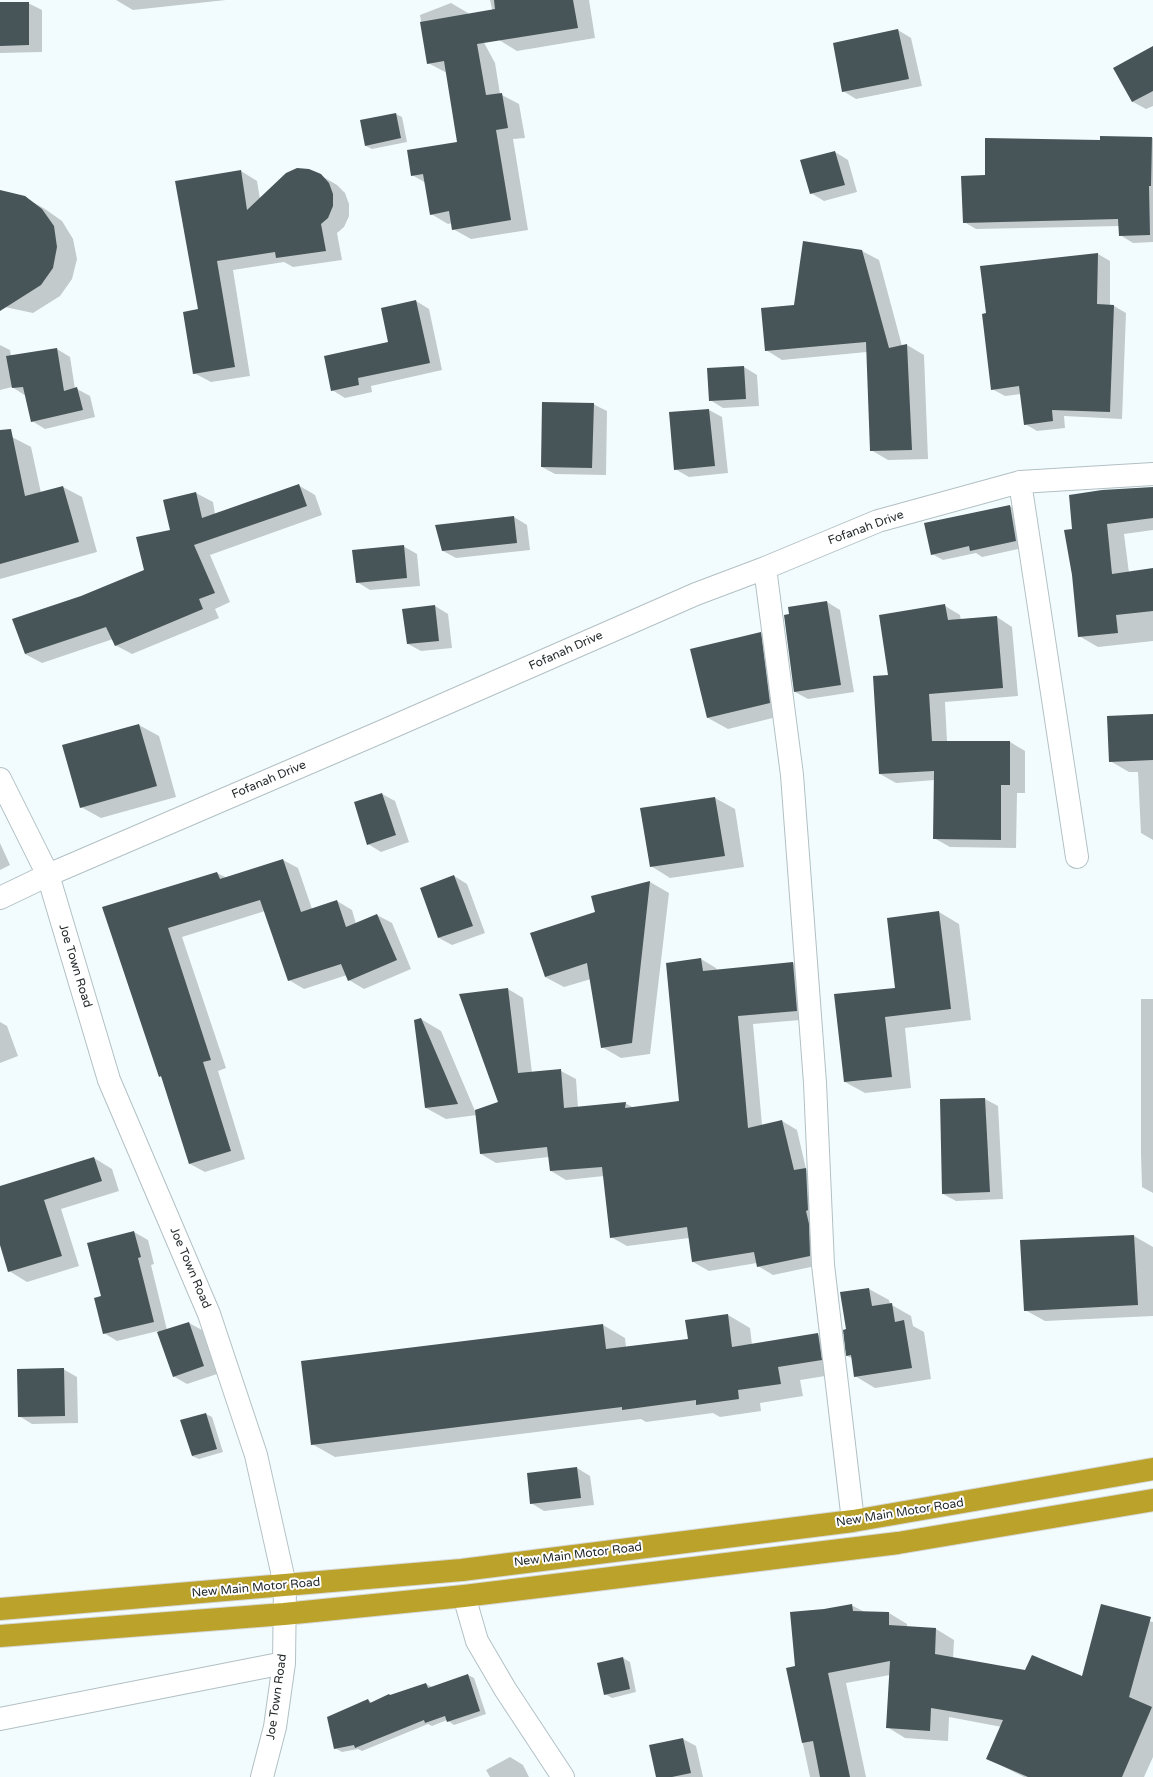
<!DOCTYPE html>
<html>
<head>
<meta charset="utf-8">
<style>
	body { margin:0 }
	canvas { display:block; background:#f2fcfe }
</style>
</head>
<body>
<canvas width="1153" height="1777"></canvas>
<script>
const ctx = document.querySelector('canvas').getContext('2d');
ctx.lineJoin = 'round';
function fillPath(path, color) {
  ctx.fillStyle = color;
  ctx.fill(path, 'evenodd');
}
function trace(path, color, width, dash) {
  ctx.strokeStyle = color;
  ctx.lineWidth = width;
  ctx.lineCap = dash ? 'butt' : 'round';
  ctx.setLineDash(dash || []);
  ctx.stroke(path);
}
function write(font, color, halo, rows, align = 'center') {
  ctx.font = font + ' "Varela Round",sans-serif';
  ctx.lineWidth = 4;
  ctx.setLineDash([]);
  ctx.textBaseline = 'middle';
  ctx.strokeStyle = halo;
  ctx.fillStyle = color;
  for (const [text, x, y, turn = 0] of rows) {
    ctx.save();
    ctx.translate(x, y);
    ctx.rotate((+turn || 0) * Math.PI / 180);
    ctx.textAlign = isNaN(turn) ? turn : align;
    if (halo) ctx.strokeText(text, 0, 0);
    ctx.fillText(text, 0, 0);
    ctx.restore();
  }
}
fillPath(new Path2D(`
	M 116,0 L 226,0 L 133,10 Z
	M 490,0 L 589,0 L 595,38 L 517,51 L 499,40 Z
	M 0,3 L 28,3 L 42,10 L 42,52 L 0,53 Z
	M 451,3 L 468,13 L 495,63 L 500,94 L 519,104 L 525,138 L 513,139 L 528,230 L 471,239 L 453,229 L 452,223 L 448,224 L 431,214 L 426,183 L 412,175 L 458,143 L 447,73 L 428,63 L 420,15 Z
	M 898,30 L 911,38 L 922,86 L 856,99 L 843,91 Z
	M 1153,52 L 1153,106 L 1146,109 L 1133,102 L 1114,68 Z
	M 396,114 L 402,117 L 407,142 L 372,149 L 366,146 Z
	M 1101,137 L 1153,138 L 1153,242 L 1133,243 L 1120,235 L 1120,226 L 976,229 L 964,222 L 986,176 L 1101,141 Z
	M 835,152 L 848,160 L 857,192 L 824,201 L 811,193 Z
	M 241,171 L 257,181 L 260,199 L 320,175 L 337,185 L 345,193 L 349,204 L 349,216 L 344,227 L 337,233 L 342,260 L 293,267 L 284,262 L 233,270 L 250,376 L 211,382 L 194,373 L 199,310 Z
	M 0,193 L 24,197 L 45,209 L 62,221 L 73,239 L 77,259 L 72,279 L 60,296 L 33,313 L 0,306 Z
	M 862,251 L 879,260 L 902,346 L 907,345 L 924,355 L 928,459 L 888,460 L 871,450 L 867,352 L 782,360 L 766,350 L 794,306 Z
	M 1098,254 L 1110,261 L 1110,305 L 1114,306 L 1126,313 L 1122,419 L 1064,416 L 1065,428 L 1037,431 L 1025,424 L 1021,394 L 1005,396 L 992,389 L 987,314 L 981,267 Z
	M 416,301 L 429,309 L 442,370 L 371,386 L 372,392 L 345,398 L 332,390 L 390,343 Z
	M 0,345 L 10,350 L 11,356 L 57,349 L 70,357 L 75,389 L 77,389 L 90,396 L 95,417 L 45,429 L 32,421 L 26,396 L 12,387 L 0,390 Z
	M 744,367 L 757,375 L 759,406 L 723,408 L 710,400 Z
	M 593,404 L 607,411 L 606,475 L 555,474 L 542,467 Z
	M 709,410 L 722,417 L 728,473 L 689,477 L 675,469 L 670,413 Z
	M 12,437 L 31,447 L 41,493 L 63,487 L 82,497 L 97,552 L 0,579 L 0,439 Z
	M 298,485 L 315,495 L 322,515 L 210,555 L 230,602 L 215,609 L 219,618 L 132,654 L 115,645 L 113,639 L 42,663 L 25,654 L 82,597 L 145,570 L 171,531 L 164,500 L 196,493 L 213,502 L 215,514 Z
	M 1153,488 L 1153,530 L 1124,534 L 1129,573 L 1153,569 L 1153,641 L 1098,647 L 1079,636 L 1074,529 Z
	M 1010,506 L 1020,512 L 1027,547 L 982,557 L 976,553 L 943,560 L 932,554 Z
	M 514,517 L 527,525 L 530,550 L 456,558 L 443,551 Z
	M 403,546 L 417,554 L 420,586 L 370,590 L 357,582 Z
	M 827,602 L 840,610 L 854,692 L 808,699 L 795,692 Z
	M 435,606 L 448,614 L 452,648 L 421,651 L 408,644 Z
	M 945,606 L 960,615 L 961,620 L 997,617 L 1012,627 L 1018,696 L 945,702 L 947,742 L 1010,742 L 1025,751 L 1025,793 L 1017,793 L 1016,848 L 950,847 L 934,838 L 935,780 L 896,783 L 880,774 L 889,676 Z
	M 761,633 L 780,644 L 789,714 L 728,729 L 708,718 Z
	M 1153,715 L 1153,840 L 1141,833 L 1138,772 L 1129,772 L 1110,761 Z
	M 139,725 L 159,736 L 176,797 L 101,818 L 81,807 Z
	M 382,794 L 395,801 L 409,842 L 381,852 L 368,844 Z
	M 715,798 L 735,809 L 744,867 L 670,878 L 651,866 Z
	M 0,843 L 10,865 L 0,870 Z
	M 283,860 L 298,868 L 312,909 L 337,901 L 352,910 L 356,924 L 377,915 L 392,923 L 411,969 L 364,989 L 349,980 L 347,975 L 304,989 L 289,980 L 265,911 L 182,937 L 226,1068 L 218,1071 L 245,1159 L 205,1172 L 190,1164 L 162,1078 L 160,1076 L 104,908 L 217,873 L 227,878 Z
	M 454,876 L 467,884 L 485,933 L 452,945 L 439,938 Z
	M 650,882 L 669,893 L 650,1054 L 621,1058 L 602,1047 L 591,979 L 564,987 L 545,977 L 596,912 L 592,897 Z
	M 939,912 L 959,924 L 971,1020 L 905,1028 L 911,1088 L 865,1093 L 845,1082 Z
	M 701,959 L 716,968 L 717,971 L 793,963 L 809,972 L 812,1019 L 753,1024 L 762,1125 L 782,1121 L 797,1130 L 806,1169 L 821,1177 L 825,1264 L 773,1275 L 758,1266 L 757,1263 L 709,1271 L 693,1262 L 689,1238 L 627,1246 L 611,1237 L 604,1176 L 566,1180 L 551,1171 L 549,1157 L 496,1163 L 481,1154 L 477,1115 L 446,1119 L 426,1108 L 421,1019 L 441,1031 L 475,1111 L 499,1102 L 508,989 L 523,998 L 532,1073 L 561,1071 L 576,1079 L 578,1108 L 625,1103 L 634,1108 L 681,1102 Z
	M 1141,999 L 1153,999 L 1153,1193 L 1142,1187 L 1141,1154 Z
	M 0,1022 L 7,1026 L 18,1056 L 0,1063 Z
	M 985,1099 L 998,1106 L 1003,1199 L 956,1201 L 943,1194 Z
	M 94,1158 L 112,1169 L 119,1191 L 61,1209 L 79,1266 L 27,1282 L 9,1271 L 0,1242 L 0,1187 Z
	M 134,1232 L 148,1240 L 154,1264 L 151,1265 L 167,1330 L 189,1323 L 202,1330 L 217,1374 L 187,1384 L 173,1376 L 158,1331 L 117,1341 L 104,1333 L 102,1297 Z
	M 1134,1236 L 1153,1247 L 1153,1316 L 1045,1321 L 1025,1310 L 1021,1241 Z
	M 869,1289 L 889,1300 L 890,1304 L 911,1316 L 913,1326 L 924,1332 L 931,1379 L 875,1388 L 855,1376 L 852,1358 L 847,1356 L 847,1330 L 841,1293 Z
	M 728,1315 L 750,1328 L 752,1345 L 818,1335 L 841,1347 L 844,1373 L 800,1380 L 803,1396 L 760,1403 L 761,1411 L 720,1417 L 713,1413 L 646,1422 L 641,1419 L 335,1457 L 312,1444 L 603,1325 L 625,1338 L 626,1347 L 689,1339 Z
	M 63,1369 L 77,1377 L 78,1423 L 32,1424 L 19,1416 Z
	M 206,1414 L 212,1417 L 223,1452 L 199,1459 L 192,1456 Z
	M 577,1468 L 590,1476 L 594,1505 L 544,1511 L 531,1503 Z
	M 851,1605 L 865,1612 L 889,1613 L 907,1624 L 907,1627 L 936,1629 L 954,1640 L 953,1659 L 1026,1672 L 1083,1678 L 1101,1610 L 1153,1622 L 1153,1757 L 1144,1777 L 1024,1777 L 988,1759 L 1002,1727 L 949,1717 L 948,1741 L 905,1738 L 887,1727 L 890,1675 L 846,1683 L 866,1777 L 810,1777 L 787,1669 L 796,1667 L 824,1610 Z
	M 623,1658 L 630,1662 L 636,1692 L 612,1698 L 605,1694 Z
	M 468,1675 L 474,1678 L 486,1714 L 454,1725 L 447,1720 L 432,1726 L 428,1724 L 362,1751 L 358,1749 L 342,1752 L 335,1748 L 368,1700 L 372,1703 L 426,1684 L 432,1687 Z
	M 683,1739 L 696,1746 L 703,1777 L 657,1777 L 651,1746 Z
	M 510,1757 L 523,1765 L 529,1777 L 490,1777 L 486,1770 Z`), '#0003');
fillPath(new Path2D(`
	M 494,0 L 573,0 L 578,28 L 477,44 L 486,95 L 502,93 L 508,128 L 496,130 L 511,220 L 452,230 L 449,211 L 430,215 L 423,174 L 411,176 L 407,150 L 457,142 L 444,61 L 427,64 L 420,22 L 495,9 Z
	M 0,2 L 29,2 L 29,45 L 0,46 Z
	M 898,29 L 909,79 L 842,92 L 833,43 Z
	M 1153,46 L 1153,91 L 1132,102 L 1113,68 Z
	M 396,113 L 401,138 L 365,146 L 360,120 Z
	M 1100,136 L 1152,137 L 1151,186 L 1149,186 L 1150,235 L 1119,236 L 1118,219 L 963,223 L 961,176 L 985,175 L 985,138 L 1100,140 Z
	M 835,151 L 845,185 L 810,194 L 800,160 Z
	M 297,168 L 309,169 L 321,174 L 329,183 L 333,194 L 333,206 L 328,218 L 321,224 L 326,251 L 276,258 L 275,252 L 217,261 L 235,367 L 193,374 L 183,312 L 198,309 L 175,181 L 241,170 L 247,210 L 286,173 Z
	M 0,190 L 25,196 L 42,209 L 54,226 L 57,247 L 53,268 L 41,285 L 0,311 Z
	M 803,241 L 862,250 L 889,348 L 907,344 L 912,450 L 870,451 L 866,342 L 765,351 L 761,308 L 794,305 Z
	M 1098,253 L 1097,304 L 1114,305 L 1110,412 L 1052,410 L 1053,421 L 1024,425 L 1019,386 L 991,390 L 982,314 L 986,313 L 980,266 Z
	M 416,300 L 430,363 L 358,378 L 359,385 L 331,391 L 324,356 L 388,342 L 381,308 Z
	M 57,348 L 64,391 L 77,387 L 83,410 L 31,422 L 23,387 L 12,388 L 6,356 Z
	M 744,366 L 746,399 L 709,401 L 707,368 Z
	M 542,402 L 594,403 L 592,468 L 541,467 Z
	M 709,409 L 715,466 L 674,470 L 669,412 Z
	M 11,429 L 25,496 L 63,486 L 79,542 L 0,564 L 0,430 Z
	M 299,484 L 307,506 L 194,545 L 215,593 L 199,599 L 203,609 L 115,646 L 106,627 L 25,654 L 12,619 L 81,596 L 144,570 L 136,537 L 170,530 L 163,500 L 196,492 L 202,518 Z
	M 1153,487 L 1153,518 L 1107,524 L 1112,574 L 1153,568 L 1153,611 L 1116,615 L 1118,633 L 1078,637 L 1072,575 L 1064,530 L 1072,529 L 1069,495 L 1102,490 Z
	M 1010,505 L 1016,541 L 970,551 L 969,546 L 931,555 L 924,523 Z
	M 514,516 L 517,543 L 442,551 L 435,525 Z
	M 404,545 L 407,578 L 356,583 L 352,550 Z
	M 827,601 L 841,685 L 794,692 L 784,615 L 789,614 L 788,607 Z
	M 945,604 L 948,620 L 997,616 L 1003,688 L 929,694 L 932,741 L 1010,741 L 1010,785 L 1001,785 L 1001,840 L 933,839 L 934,771 L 879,774 L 873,676 L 888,675 L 879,615 Z
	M 435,605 L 439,641 L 407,644 L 402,609 Z
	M 761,632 L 770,703 L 707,718 L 690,649 Z
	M 1153,714 L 1153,760 L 1109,762 L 1107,716 Z
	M 139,724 L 157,786 L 80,808 L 62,745 Z
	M 382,793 L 396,835 L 367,845 L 354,802 Z
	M 715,797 L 725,856 L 650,867 L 640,808 Z
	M 283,859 L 301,912 L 337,900 L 346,927 L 377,914 L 397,960 L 348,981 L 341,964 L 288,981 L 260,900 L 168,928 L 211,1060 L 203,1062 L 231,1151 L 189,1164 L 161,1076 L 159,1077 L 102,907 L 217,872 L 220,879 Z
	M 454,875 L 473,926 L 438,938 L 420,888 Z
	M 650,881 L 632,1043 L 601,1048 L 587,963 L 545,977 L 530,933 L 595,912 L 591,896 Z
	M 939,911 L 951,1009 L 885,1017 L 892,1077 L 844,1082 L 834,994 L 895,988 L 887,918 Z
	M 701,958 L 703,971 L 793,962 L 797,1011 L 738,1016 L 748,1128 L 782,1120 L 794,1170 L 806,1168 L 808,1210 L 806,1211 L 809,1224 L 810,1256 L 757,1267 L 754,1252 L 692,1262 L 687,1227 L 610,1238 L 602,1167 L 550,1171 L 547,1147 L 480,1154 L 475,1110 L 498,1102 L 459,994 L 508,988 L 518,1073 L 561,1069 L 564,1108 L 626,1102 L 625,1108 L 679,1101 L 666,963 Z
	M 421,1018 L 458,1104 L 425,1108 L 414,1020 Z
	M 985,1098 L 990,1192 L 942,1194 L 940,1099 Z
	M 94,1157 L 102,1181 L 44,1200 L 62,1256 L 8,1272 L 0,1245 L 0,1186 Z
	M 134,1231 L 141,1257 L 138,1258 L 154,1322 L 103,1334 L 94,1298 L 101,1296 L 87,1243 Z
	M 1134,1235 L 1138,1305 L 1024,1311 L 1020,1240 Z
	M 869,1288 L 872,1306 L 892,1303 L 895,1322 L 904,1320 L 912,1368 L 854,1377 L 851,1355 L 846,1356 L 843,1330 L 846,1329 L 840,1292 Z
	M 728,1314 L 732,1347 L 818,1333 L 822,1360 L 778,1367 L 781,1384 L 738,1390 L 739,1399 L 696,1405 L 696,1400 L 622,1410 L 622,1407 L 311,1445 L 301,1361 L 603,1324 L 606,1349 L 688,1339 L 685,1320 Z
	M 189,1322 L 204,1366 L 173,1377 L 157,1332 Z
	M 64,1368 L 65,1416 L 18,1417 L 17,1369 Z
	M 206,1413 L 217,1449 L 192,1456 L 180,1420 Z
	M 577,1467 L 581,1498 L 530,1504 L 527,1473 Z
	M 852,1604 L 853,1611 L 889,1612 L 889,1625 L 936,1628 L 935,1654 L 1025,1670 L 1032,1655 L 1082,1676 L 1101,1604 L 1151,1617 L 1129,1697 L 1152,1707 L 1122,1777 L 1028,1777 L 986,1759 L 1003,1720 L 931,1708 L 930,1731 L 886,1728 L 890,1661 L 828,1673 L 850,1777 L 820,1777 L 813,1741 L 802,1743 L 786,1668 L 795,1666 L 790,1612 L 824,1609 Z
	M 623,1657 L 630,1689 L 604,1695 L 597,1663 Z
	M 468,1674 L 480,1711 L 447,1722 L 445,1716 L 425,1723 L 424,1720 L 355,1748 L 354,1745 L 334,1749 L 327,1717 L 368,1699 L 370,1703 L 389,1694 L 390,1695 L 426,1683 L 428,1688 Z
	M 683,1738 L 691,1773 L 672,1777 L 656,1777 L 649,1745 Z`), '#475458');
const minor = new Path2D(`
	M 1020,482 L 1077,857
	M 765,568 L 792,775 L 815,1083 L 823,1265 L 853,1521
	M 0,779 L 48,875 L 109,1080 L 209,1314 L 256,1455 L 285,1585 L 284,1663 L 275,1727 L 262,1777
	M 0,898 L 48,875 L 383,731 L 696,594 L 765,568 L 878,521 L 1020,482 L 1153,474
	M 464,1596 L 477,1641 L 505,1689 L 563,1777
	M 0,1719 L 284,1663`);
const highway = new Path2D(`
	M 0,1609 L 462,1570 L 853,1521 L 1153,1469
	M 0,1636 L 284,1614 L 464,1596 L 898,1543 L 1153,1500`);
trace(minor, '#b2c0c4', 24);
trace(highway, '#d7d8d8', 24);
trace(minor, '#fff', 22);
trace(highway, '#bba22a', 22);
write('12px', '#1f2526', '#fff', [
	["Fofanah Drive",866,528,-20],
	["Fofanah Drive",566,651,-24],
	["Fofanah Drive",269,780,-23],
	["Joe Town Road",75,966,73],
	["Joe Town Road",190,1268,67],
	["New Main Motor Road",900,1513,-9],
	["New Main Motor Road",578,1555,-7],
	["New Main Motor Road",256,1588,-5],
	["Joe Town Road",277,1697,-82]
]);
</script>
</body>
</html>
